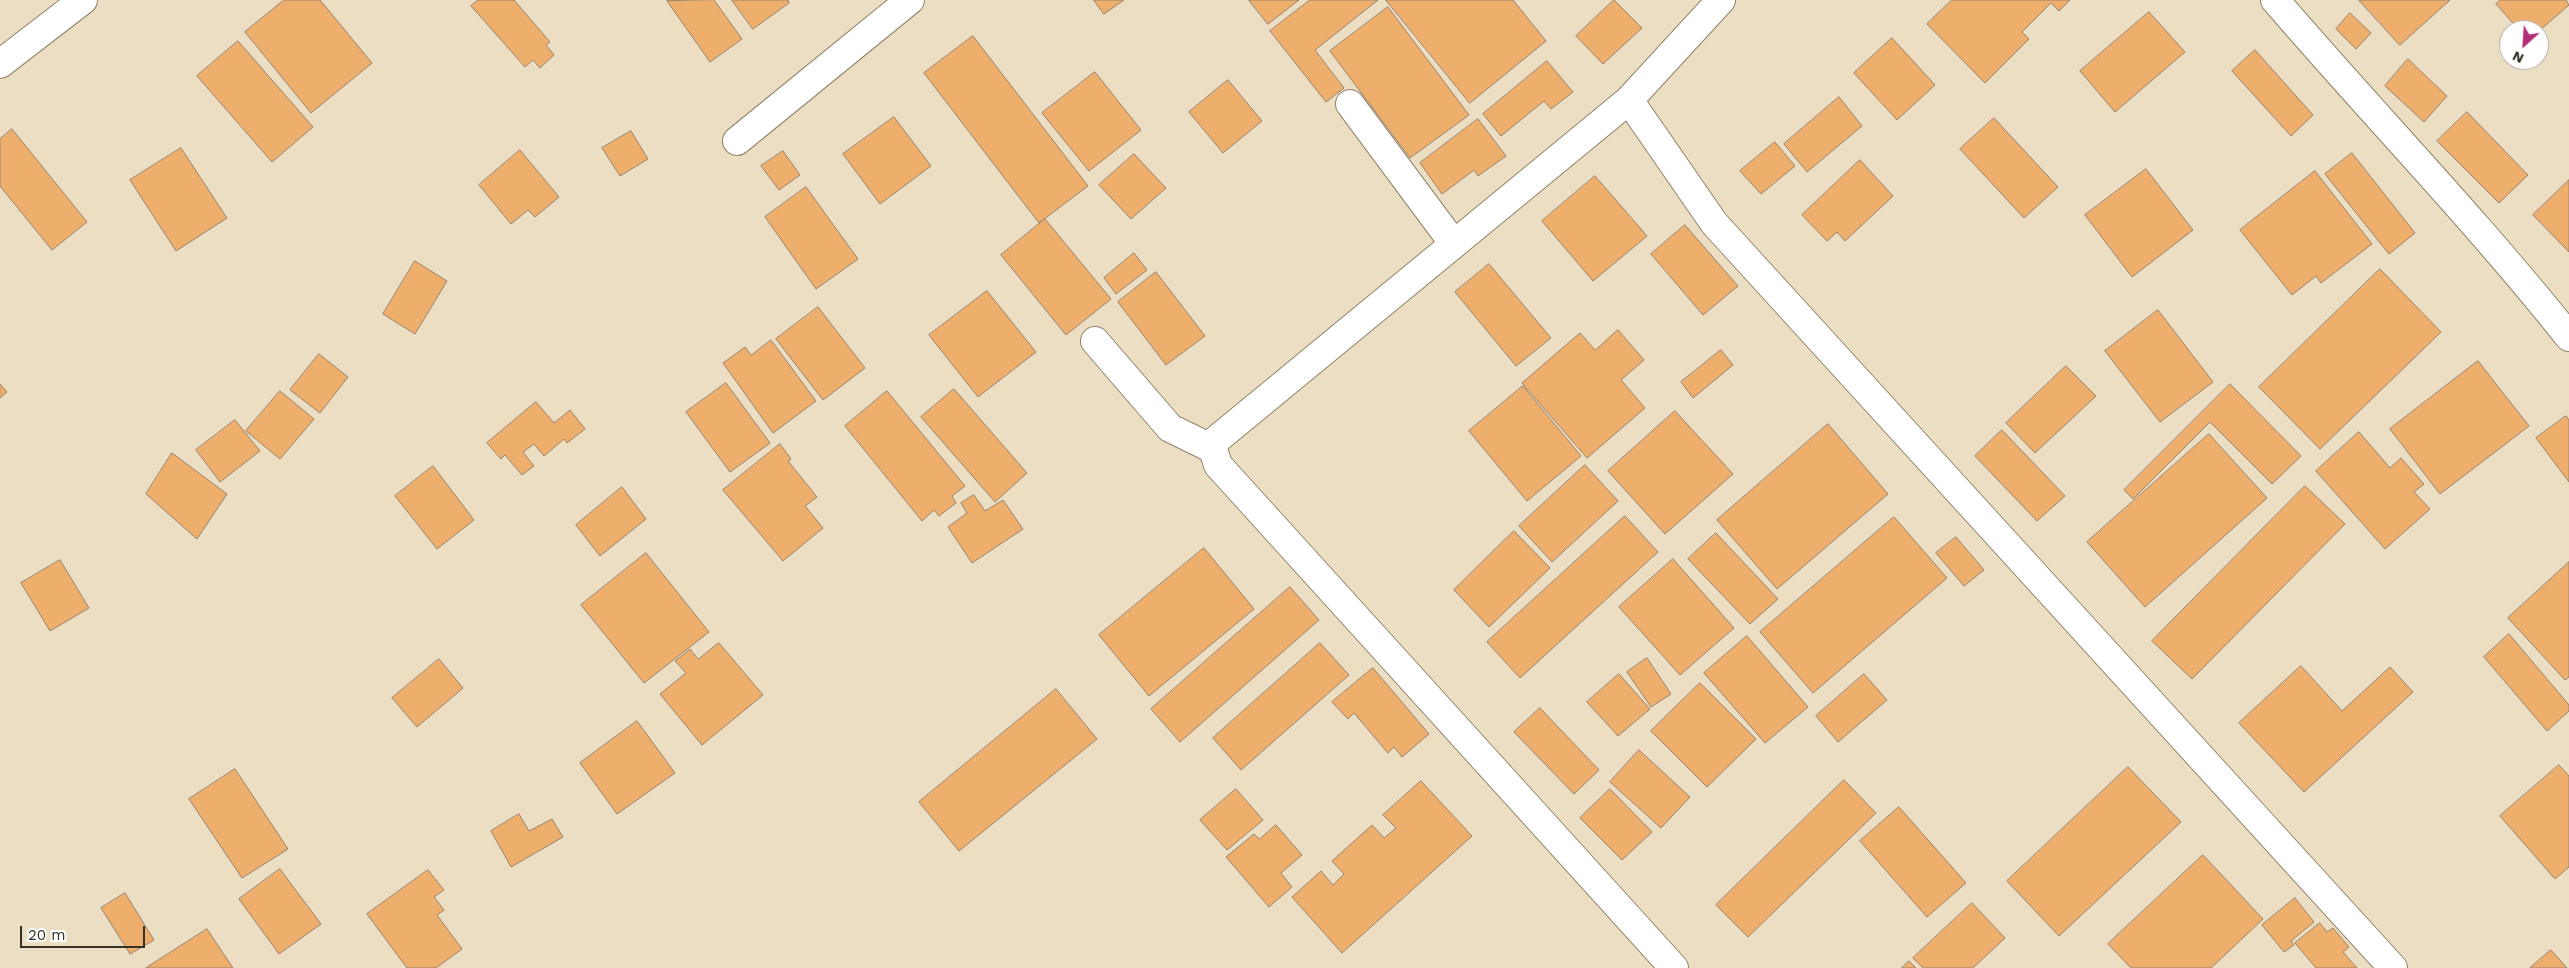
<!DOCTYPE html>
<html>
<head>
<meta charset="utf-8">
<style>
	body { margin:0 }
	#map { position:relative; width:2569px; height:968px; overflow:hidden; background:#ebdec2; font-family:"Work Sans",sans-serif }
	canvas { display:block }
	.north { position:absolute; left:2499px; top:20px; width:50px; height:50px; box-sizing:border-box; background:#fff; border:1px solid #aeaca8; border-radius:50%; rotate:206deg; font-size:14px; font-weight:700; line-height:20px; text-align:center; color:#353025 }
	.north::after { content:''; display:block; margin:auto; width:18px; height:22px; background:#b32f78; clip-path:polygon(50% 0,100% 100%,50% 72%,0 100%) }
	.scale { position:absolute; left:20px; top:926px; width:125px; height:22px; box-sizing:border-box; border:2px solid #353025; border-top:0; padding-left:6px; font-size:15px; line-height:18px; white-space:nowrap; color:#353025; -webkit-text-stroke:4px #fff; paint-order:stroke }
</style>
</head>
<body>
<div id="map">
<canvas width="2569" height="968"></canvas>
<div class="north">N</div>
<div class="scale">20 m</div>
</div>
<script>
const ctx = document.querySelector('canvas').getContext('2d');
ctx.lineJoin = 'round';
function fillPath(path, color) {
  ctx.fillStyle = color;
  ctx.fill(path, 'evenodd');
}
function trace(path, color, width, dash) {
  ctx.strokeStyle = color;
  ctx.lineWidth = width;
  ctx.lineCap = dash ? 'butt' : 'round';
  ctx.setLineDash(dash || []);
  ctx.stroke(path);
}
const building = new Path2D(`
	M 284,0 L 320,0 L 372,63 L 311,113 L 245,32 Z
	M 478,0 L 514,0 L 550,42 L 546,45 L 554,55 L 540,68 L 533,60 L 525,67 L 471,6 Z
	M 714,0 L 742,39 L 710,62 L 667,1 Z
	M 732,0 L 788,0 L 789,3 L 753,29 Z
	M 1094,0 L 1124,0 L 1104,14 Z
	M 1249,0 L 1299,0 L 1268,24 Z
	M 1310,0 L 1378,0 L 1315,50 L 1344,88 L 1326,102 L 1270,31 Z
	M 1386,0 L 1513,0 L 1546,41 L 1470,103 Z
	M 1614,0 L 1642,28 L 1603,64 L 1576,36 Z
	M 1952,0 L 2070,0 L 2059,11 L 2051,3 L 2022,32 L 2029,39 L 1985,83 L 1927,24 Z
	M 2359,0 L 2450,0 L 2400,45 Z
	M 2500,0 L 2566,0 L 2569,5 L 2539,31 L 2519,30 L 2496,4 Z
	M 1388,7 L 1469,115 L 1410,158 L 1330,51 Z
	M 2149,12 L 2185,52 L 2115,112 L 2080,71 Z
	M 2350,13 L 2371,33 L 2356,49 L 2336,29 Z
	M 973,36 L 1088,186 L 1039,223 L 924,73 Z
	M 1892,38 L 1935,85 L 1897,120 L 1854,73 Z
	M 238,41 L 313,127 L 272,162 L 197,76 Z
	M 2255,50 L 2313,115 L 2291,136 L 2232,71 Z
	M 2408,59 L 2447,96 L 2424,122 L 2385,86 Z
	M 1547,61 L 1573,92 L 1551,109 L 1544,101 L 1501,136 L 1483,114 Z
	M 1095,72 L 1141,130 L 1089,171 L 1042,113 Z
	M 1228,80 L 1262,121 L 1223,153 L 1189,112 Z
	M 1839,97 L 1862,126 L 1807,172 L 1784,144 Z
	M 2467,112 L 2528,175 L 2499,203 L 2437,141 Z
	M 894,117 L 931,166 L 880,204 L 843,154 Z
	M 1994,118 L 2058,187 L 2024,218 L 1960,149 Z
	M 1478,119 L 1506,156 L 1478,176 L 1474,170 L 1442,194 L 1420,163 Z
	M 12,129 L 87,222 L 52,250 L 0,186 L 0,139 Z
	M 631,131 L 648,159 L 620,176 L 602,148 Z
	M 1775,142 L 1795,166 L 1761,194 L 1740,171 Z
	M 181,148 L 227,218 L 176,251 L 130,180 Z
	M 520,150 L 559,197 L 535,217 L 528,210 L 511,224 L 479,185 Z
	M 783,151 L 800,175 L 779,190 L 761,166 Z
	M 2352,153 L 2415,233 L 2389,254 L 2325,174 Z
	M 1134,154 L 1166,188 L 1131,219 L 1099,185 Z
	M 1860,160 L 1893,196 L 1845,241 L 1837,232 L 1827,241 L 1802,215 Z
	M 2146,169 L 2193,230 L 2132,277 L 2085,215 Z
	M 2315,171 L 2372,244 L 2321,283 L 2316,276 L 2292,295 L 2240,230 Z
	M 1595,176 L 1647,236 L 1593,281 L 1542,221 Z
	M 2569,180 L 2569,252 L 2533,215 Z
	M 806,187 L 858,259 L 816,289 L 765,217 Z
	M 1045,219 L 1111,299 L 1066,335 L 1001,255 Z
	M 1685,225 L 1738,286 L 1703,315 L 1651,254 Z
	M 1134,253 L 1147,270 L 1116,294 L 1104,278 Z
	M 415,261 L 447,281 L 415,334 L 383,314 Z
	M 1489,264 L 1551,338 L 1516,366 L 1455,292 Z
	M 2380,269 L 2441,332 L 2320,449 L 2259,387 Z
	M 1156,272 L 1205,336 L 1166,365 L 1118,302 Z
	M 987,291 L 1036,352 L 978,397 L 929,335 Z
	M 818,307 L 865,368 L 823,400 L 776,339 Z
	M 2158,310 L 2213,382 L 2160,422 L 2105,351 Z
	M 1618,330 L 1644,360 L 1621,380 L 1645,408 L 1587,458 L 1522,383 L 1580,333 L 1595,350 Z
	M 771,340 L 816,401 L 773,433 L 723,363 L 745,347 L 751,355 Z
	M 1721,350 L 1733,365 L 1693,398 L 1681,382 Z
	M 319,354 L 348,377 L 320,413 L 290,390 Z
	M 2478,361 L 2529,426 L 2440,494 L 2390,429 Z
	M 2066,366 L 2096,396 L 2035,453 L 2006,423 Z
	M 726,383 L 770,443 L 730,472 L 686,412 Z
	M 0,384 L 7,392 L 0,398 Z
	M 2230,384 L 2301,456 L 2272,484 L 2210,422 L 2133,499 L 2124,490 Z
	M 1523,386 L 1581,456 L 1527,501 L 1469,431 Z
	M 954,389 L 1027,473 L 995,502 L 921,417 Z
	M 280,391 L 314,419 L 280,459 L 246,431 Z
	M 887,391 L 965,486 L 952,496 L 956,503 L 939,516 L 934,510 L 922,521 L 845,426 Z
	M 536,402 L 554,423 L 570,410 L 585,429 L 567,443 L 564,439 L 544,456 L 534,444 L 523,452 L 534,466 L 522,475 L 505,455 L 501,459 L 487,443 Z
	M 1675,411 L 1733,474 L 1665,534 L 1608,471 Z
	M 2566,416 L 2569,420 L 2569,482 L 2536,438 Z
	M 235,420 L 260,451 L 220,482 L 196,450 Z
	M 1828,424 L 1888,494 L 1777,589 L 1717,520 Z
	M 2002,430 L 2065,496 L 2037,521 L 1975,456 Z
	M 2359,432 L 2390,468 L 2401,458 L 2424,484 L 2414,492 L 2430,509 L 2385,549 L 2316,471 Z
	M 2209,434 L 2267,498 L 2145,607 L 2087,542 Z
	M 780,444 L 791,459 L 788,461 L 817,497 L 805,506 L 823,528 L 783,561 L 723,490 Z
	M 172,453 L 227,494 L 197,539 L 146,494 Z
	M 1585,465 L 1618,501 L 1552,562 L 1519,526 Z
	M 433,466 L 474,520 L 437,549 L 395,496 Z
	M 2305,486 L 2345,524 L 2192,679 L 2152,641 Z
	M 622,487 L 646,519 L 600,556 L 576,525 Z
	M 974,495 L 985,511 L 1003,500 L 1023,529 L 972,563 L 948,527 L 967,513 L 961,503 Z
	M 1625,516 L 1658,552 L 1520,678 L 1487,642 Z
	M 1894,517 L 1947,578 L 1813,693 L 1760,632 Z
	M 1514,531 L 1550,568 L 1489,627 L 1454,590 Z
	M 1716,533 L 1778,599 L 1750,624 L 1688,559 Z
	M 1956,537 L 1984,570 L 1964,586 L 1936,553 Z
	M 1204,548 L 1254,609 L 1149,696 L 1099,635 Z
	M 646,553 L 709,632 L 644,683 L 581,605 Z
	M 1673,559 L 1734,628 L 1680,675 L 1619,607 Z
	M 60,560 L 89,608 L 50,631 L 21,583 Z
	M 2569,562 L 2569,677 L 2565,680 L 2508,618 Z
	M 1290,587 L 1319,620 L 1180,742 L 1151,709 Z
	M 2509,634 L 2569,705 L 2569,711 L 2547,731 L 2484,657 Z
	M 1747,636 L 1808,707 L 1765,743 L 1704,673 Z
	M 719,643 L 763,695 L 702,745 L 660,694 L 686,673 L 675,661 L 690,649 L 698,659 Z
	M 1320,643 L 1349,675 L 1241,770 L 1213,738 Z
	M 1647,658 L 1671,694 L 1651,707 L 1627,672 Z
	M 439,659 L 463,688 L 417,727 L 392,698 Z
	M 2301,666 L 2342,711 L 2390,667 L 2413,692 L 2304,792 L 2239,723 Z
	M 1373,668 L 1429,734 L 1402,757 L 1394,747 L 1388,753 L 1354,713 L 1348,719 L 1332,702 Z
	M 1619,674 L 1650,709 L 1618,736 L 1587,702 Z
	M 1864,674 L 1887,700 L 1838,742 L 1816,716 Z
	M 1700,683 L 1756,739 L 1707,787 L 1651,731 Z
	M 1056,689 L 1097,739 L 959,851 L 919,802 Z
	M 1540,708 L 1599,770 L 1574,794 L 1514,732 Z
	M 637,721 L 675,773 L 617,814 L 580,763 Z
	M 1639,750 L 1690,797 L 1661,828 L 1610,782 Z
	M 2559,765 L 2569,776 L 2569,867 L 2555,879 L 2500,816 Z
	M 2128,767 L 2181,822 L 2059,936 L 2007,881 Z
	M 235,769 L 288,849 L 242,878 L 189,799 Z
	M 1844,780 L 1876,813 L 1748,937 L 1716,905 Z
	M 1421,781 L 1472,836 L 1342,953 L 1292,897 L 1321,871 L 1333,885 L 1344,874 L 1332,861 L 1372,825 L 1384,838 L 1396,828 L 1383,815 Z
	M 1236,789 L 1263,820 L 1227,850 L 1200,820 Z
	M 1610,789 L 1652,832 L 1622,860 L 1580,818 Z
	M 1899,807 L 1966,883 L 1927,917 L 1860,841 Z
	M 519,814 L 529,831 L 552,819 L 563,837 L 511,867 L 491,831 Z
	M 1276,825 L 1302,855 L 1281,873 L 1292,887 L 1269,907 L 1226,857 L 1254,834 L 1259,839 Z
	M 2203,855 L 2263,919 L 2211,968 L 2131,968 L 2108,944 Z
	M 280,869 L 321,924 L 279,954 L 239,899 Z
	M 428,870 L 444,890 L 434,897 L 444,910 L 437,915 L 462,949 L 436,968 L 407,968 L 367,914 Z
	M 125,893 L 154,940 L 130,954 L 101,908 Z
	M 2295,898 L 2314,922 L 2291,941 L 2294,945 L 2284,952 L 2262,925 Z
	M 1972,903 L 2005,938 L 1973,968 L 1923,968 L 1913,958 Z
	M 2320,923 L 2327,932 L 2333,928 L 2349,947 L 2343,952 L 2357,968 L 2316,968 L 2295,943 Z
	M 207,929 L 233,968 L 146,968 Z
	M 2551,950 L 2567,968 L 2530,968 Z
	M 1909,961 L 1916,968 L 1902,968 Z`);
fillPath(building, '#efaf6c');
trace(building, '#97826e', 1);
const minor = new Path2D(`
	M 2275,0 C 2372,113 2476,220 2569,337
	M 0,64 L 83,0
	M 1629,100 L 1714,223 L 2393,968
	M 1350,104 L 1454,244
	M 737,141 L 910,0
	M 1095,341 L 1170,428 L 1213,449
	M 1674,968 L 1218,465 L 1213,449 L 1216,440 L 1629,100 L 1721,0`);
trace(minor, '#8f836a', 30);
trace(minor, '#fff', 28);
</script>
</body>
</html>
